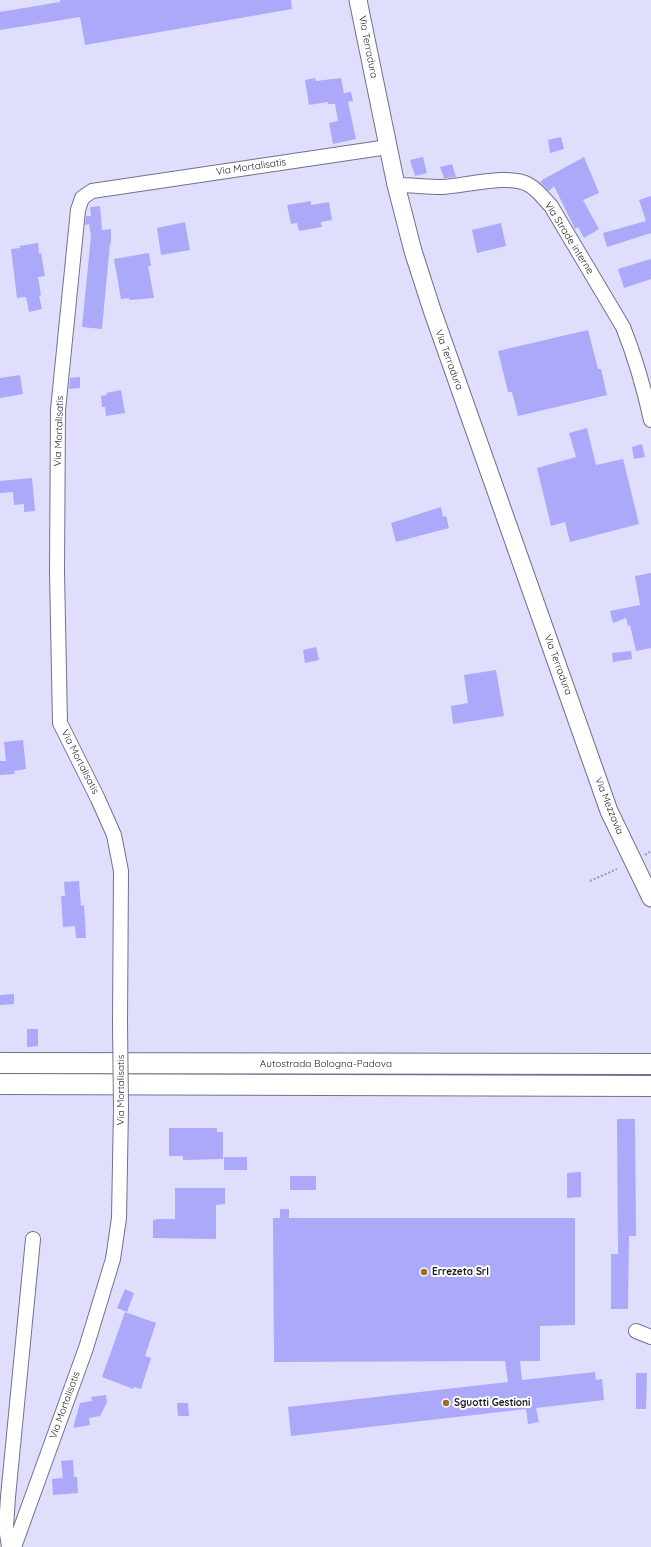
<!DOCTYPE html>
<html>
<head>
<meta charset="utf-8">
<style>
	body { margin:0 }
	canvas { display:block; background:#dfdffd }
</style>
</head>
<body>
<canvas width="651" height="1547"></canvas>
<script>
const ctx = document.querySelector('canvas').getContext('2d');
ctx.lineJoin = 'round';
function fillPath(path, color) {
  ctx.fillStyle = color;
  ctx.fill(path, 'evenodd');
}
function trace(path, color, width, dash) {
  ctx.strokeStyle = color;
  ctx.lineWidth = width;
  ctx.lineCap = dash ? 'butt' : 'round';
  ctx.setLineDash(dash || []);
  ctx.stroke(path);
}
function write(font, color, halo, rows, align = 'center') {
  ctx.font = font + ' Quicksand,sans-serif';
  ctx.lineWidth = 4;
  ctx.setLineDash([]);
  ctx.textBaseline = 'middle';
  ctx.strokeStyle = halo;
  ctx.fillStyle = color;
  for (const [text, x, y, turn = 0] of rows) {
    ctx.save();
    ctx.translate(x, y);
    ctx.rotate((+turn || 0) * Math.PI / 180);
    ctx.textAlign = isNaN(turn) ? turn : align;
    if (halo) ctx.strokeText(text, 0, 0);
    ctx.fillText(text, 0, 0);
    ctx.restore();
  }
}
fillPath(new Path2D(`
	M 60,0 L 291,0 L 292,9 L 85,45 L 80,17 L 0,30 L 0,12 L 60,2 Z
	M 315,78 L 316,81 L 341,78 L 344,93 L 351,92 L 353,101 L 348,102 L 356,139 L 333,144 L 329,123 L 338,121 L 335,104 L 328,104 L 328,102 L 309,105 L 305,80 Z
	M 561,137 L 564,149 L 550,153 L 548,140 Z
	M 423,157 L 427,173 L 415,176 L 410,160 Z
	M 584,157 L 599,193 L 583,200 L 599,229 L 584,238 L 578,227 L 575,229 L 554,186 L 549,191 L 540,182 L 542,181 L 542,180 Z
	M 452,164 L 456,177 L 444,178 L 440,167 Z
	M 651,196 L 651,233 L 607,247 L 603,233 L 646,221 L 639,200 Z
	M 311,201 L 311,205 L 329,202 L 332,220 L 321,222 L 322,227 L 299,231 L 297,223 L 291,224 L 287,205 Z
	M 100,206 L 102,230 L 111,229 L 111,243 L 110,243 L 102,329 L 82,327 L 91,236 L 89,224 L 85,225 L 86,216 L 91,216 L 90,207 Z
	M 185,222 L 190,250 L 161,255 L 157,228 Z
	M 501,223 L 506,246 L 477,253 L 472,230 Z
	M 38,243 L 39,254 L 41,253 L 45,276 L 38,277 L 41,295 L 39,296 L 42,309 L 29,312 L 26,297 L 17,298 L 11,249 L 20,248 L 19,246 Z
	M 149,253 L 151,266 L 148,266 L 154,298 L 129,300 L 129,298 L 121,299 L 114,259 Z
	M 651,259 L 651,279 L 624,288 L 618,269 Z
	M 588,330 L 598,369 L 601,369 L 607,395 L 518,416 L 512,392 L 508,392 L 498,351 Z
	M 20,375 L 23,394 L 0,398 L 0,378 Z
	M 80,377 L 80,388 L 69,389 L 70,378 Z
	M 121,390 L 125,413 L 106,416 L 105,407 L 102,407 L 101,396 L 107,395 L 106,393 Z
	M 587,428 L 596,465 L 623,459 L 639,524 L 570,542 L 565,522 L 551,526 L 537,468 L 576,457 L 569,433 Z
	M 642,444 L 645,457 L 634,459 L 632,447 Z
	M 32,478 L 35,511 L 24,512 L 24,504 L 14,505 L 13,492 L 0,493 L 0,481 Z
	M 441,507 L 443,517 L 446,516 L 449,528 L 396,542 L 391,523 Z
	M 651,573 L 651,648 L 636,651 L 630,625 L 628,626 L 626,618 L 613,623 L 610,611 L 640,605 L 635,576 Z
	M 316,647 L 319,660 L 305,663 L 303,650 Z
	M 631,651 L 632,659 L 613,662 L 612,653 Z
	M 496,670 L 504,716 L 453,724 L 451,706 L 468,703 L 464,675 Z
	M 23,740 L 26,769 L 14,771 L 15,774 L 0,775 L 0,761 L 6,761 L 4,742 Z
	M 79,881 L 81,906 L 84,905 L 86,938 L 76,938 L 75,926 L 63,927 L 61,896 L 65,896 L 64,882 Z
	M 14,994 L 14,1004 L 0,1005 L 0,995 Z
	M 27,1029 L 38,1029 L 38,1046 L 27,1047 Z
	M 617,1119 L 635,1119 L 636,1236 L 629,1236 L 628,1309 L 611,1309 L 611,1254 L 618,1254 Z
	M 169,1128 L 217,1128 L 217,1132 L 223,1132 L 223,1159 L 183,1160 L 183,1156 L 169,1156 Z
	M 224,1157 L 247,1157 L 247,1170 L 224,1170 Z
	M 581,1172 L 581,1197 L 567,1198 L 567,1173 Z
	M 290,1176 L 316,1176 L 316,1190 L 290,1190 Z
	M 175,1188 L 225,1188 L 225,1204 L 216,1205 L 216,1239 L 153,1238 L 153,1220 L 156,1220 L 156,1219 L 175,1219 Z
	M 280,1209 L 289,1209 L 289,1218 L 575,1218 L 575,1325 L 540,1326 L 540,1361 L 520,1361 L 522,1380 L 595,1372 L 596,1380 L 602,1379 L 604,1400 L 536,1408 L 539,1422 L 528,1424 L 526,1409 L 291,1436 L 288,1407 L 508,1382 L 505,1361 L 274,1362 L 273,1218 L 280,1218 Z
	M 125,1289 L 134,1293 L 127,1312 L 117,1308 Z
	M 125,1312 L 156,1323 L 145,1356 L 151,1358 L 141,1389 L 134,1387 L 133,1389 L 102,1377 Z
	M 636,1373 L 647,1373 L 646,1409 L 636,1409 Z
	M 106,1395 L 107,1402 L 100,1416 L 89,1418 L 90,1425 L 73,1428 L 80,1403 L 92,1401 L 91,1397 Z
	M 177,1403 L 188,1403 L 189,1416 L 178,1416 Z
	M 73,1460 L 74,1477 L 77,1477 L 78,1493 L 53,1495 L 52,1479 L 63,1478 L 61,1461 Z`), '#aca8fa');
const minor = new Path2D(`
	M 396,185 C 411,185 427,187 442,187 C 464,186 511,173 529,185 C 538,190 544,199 551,206 L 623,327 C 635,357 644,388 651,420
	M 120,1023 L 121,871 L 114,835 L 98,799 L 60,723 L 57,572 L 58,410 L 78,210 L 82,198 L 92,191 L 388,147
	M 636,1331 L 651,1337
	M 9,1547 L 6,1527 L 8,1497 L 33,1239
	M 14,1547 L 86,1348 L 113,1259 L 119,1218 L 121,1108`);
const major = new Path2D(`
	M 358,0 L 396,185 L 413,251 L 432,310 L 609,811 L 651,898`);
const highway = new Path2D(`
	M 0,1063 L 651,1064
	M 0,1084 L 651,1086`);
trace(minor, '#72728d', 16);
trace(major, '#72728d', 19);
trace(highway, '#72728d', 22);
trace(new Path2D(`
	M 645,855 L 651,851
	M 590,881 L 617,869`), '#9a99b1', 2, [2, 2]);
trace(minor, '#fff', 14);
trace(major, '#fff', 17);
trace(highway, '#fff', 20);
const minorBridge = new Path2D(`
	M 120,1023 L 121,1108`);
trace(minorBridge, '#72728d', 16, []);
trace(minorBridge, '#fff', 14);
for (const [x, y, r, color] of [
	[424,1272,4,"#9d6e20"],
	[446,1403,4,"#9d6e20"]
]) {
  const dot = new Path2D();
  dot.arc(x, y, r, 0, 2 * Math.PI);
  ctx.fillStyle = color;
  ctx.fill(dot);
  trace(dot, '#fff', 1.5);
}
write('10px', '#1a1924', '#fff', [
	["Via Terradura",368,47,79],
	["Via Mortalisatis",251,167,-8],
	["Via Strade interne",569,238,58],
	["Via Terradura",449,360,70],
	["Via Mortalisatis",59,431,-88],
	["Via Terradura",558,665,70],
	["Via Mortalisatis",80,762,63],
	["Via Mezzavia",609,806,68],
	["Autostrada Bologna-Padova",326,1064],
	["Via Mortalisatis",121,1090,-90],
	["Via Mortalisatis",65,1405,-70]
]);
write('bold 10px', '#1a1924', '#fff', [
	["Errezeta Srl",432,1272],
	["Sguotti Gestioni",454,1403]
], 'left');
</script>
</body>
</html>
